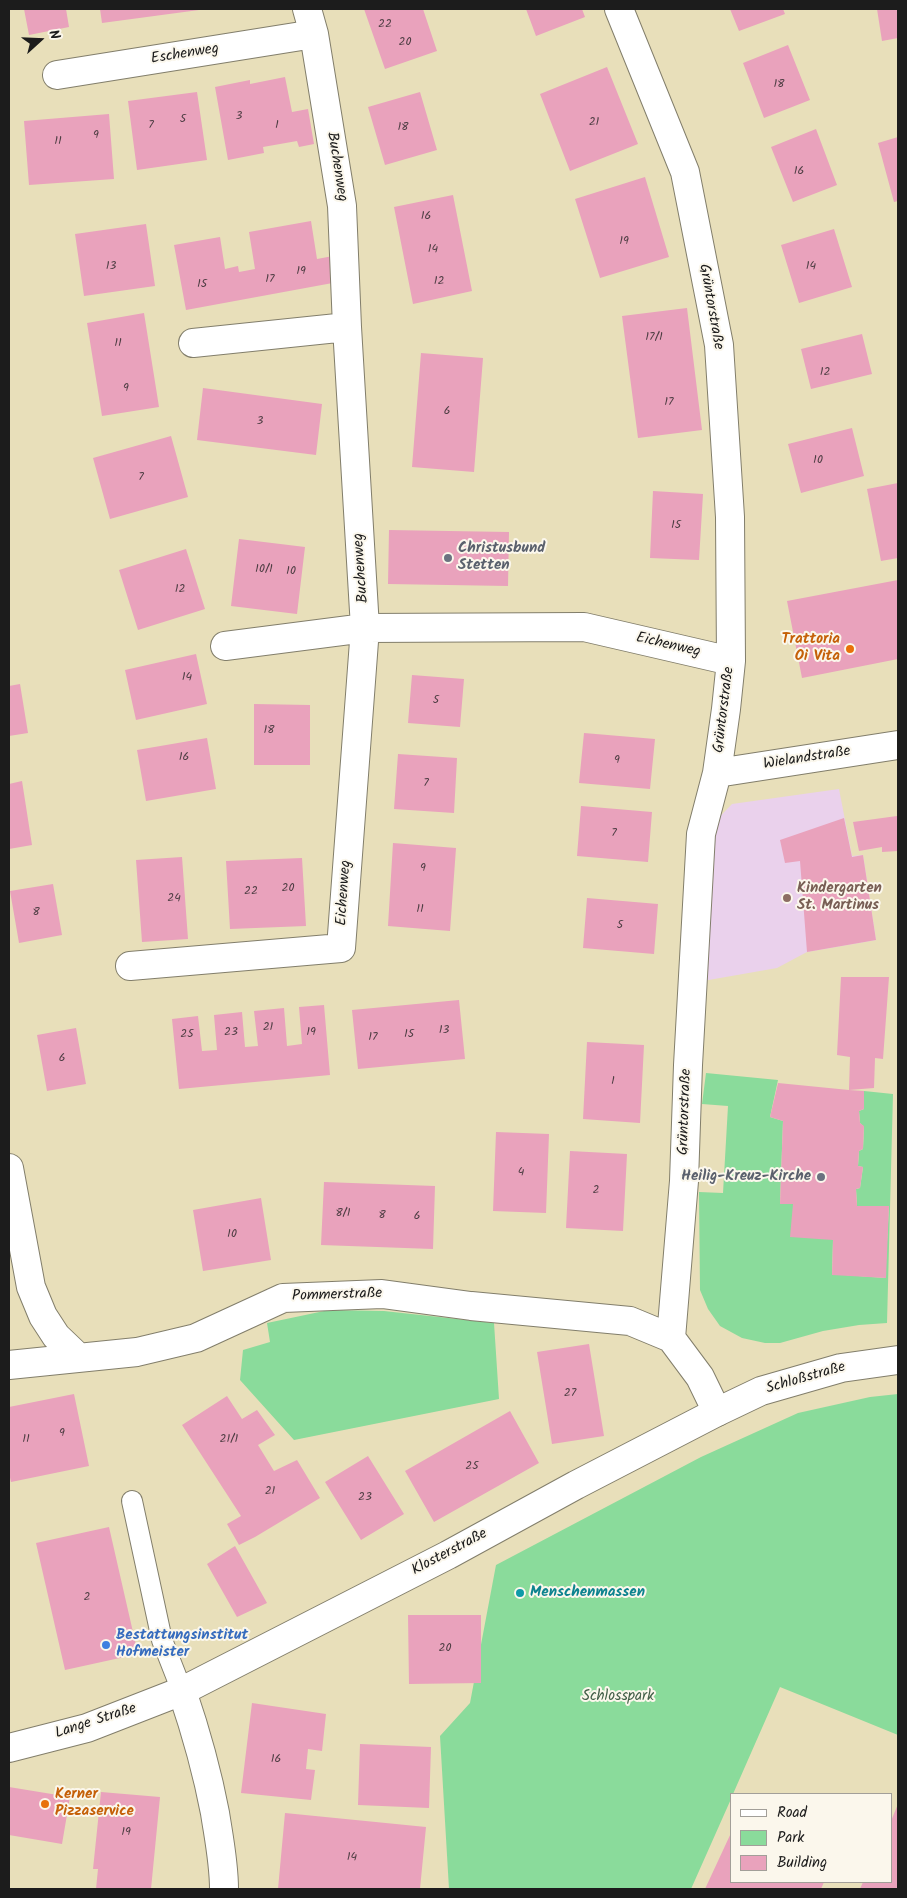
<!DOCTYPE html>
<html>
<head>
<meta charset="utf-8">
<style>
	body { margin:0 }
	#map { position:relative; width:907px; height:1898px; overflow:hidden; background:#e8dfba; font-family:Kalam,sans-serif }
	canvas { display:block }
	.frame { position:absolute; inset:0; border:10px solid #1c1c1c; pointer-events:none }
	.legend { position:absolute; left:730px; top:1793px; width:162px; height:90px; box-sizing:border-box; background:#fbf7ec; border:1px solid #a29f99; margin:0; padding:6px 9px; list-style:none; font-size:15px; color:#1c1c1c }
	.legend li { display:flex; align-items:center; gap:10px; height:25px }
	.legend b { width:25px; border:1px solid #a29f99 }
	.north { position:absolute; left:15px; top:15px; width:50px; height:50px; -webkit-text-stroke:4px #fbf7ec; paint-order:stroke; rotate:70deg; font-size:14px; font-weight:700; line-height:20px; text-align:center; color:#1c1c1c }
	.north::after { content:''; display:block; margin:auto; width:18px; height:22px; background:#1c1c1c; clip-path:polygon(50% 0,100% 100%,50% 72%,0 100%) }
</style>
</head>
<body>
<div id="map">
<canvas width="907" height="1898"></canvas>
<div class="frame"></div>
<ul class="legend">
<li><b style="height:6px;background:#fff"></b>Road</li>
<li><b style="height:14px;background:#8adb9b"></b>Park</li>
<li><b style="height:14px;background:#e9a2bc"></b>Building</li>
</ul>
<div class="north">N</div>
</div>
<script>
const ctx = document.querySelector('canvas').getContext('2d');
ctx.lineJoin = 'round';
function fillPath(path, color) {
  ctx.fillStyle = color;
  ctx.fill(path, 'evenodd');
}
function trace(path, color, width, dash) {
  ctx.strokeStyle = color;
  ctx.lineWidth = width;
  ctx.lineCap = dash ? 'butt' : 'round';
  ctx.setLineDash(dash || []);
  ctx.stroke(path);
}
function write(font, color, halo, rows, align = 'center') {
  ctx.font = font + ' Kalam,sans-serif';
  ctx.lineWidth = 4;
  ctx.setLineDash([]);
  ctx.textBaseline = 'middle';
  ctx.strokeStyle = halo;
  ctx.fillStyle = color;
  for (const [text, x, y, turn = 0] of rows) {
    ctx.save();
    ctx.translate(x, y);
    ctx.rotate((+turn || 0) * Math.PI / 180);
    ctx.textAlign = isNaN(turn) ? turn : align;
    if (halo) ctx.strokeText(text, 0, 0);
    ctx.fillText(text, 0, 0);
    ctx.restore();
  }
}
fillPath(new Path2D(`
	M 839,789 L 852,856 L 863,855 L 876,940 L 807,952 L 777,968 L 703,981 L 705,832 L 732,804 Z`), '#ead1ec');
fillPath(new Path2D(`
	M 706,1073 L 778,1080 L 770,1117 L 783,1121 L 780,1204 L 793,1204 L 833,1240 L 832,1274 L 885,1278 L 889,1206 L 857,1206 L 856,1189 L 860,1188 L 863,1167 L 858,1166 L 859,1151 L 863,1149 L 864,1127 L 860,1123 L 859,1111 L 864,1109 L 864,1091 L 893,1094 L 887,1323 L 859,1325 L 823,1331 L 780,1343 L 765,1343 L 742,1338 L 720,1326 L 708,1309 L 700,1290 L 699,1192 L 723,1193 L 728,1106 L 702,1104 Z
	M 329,1310 L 384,1311 L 494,1323 L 499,1399 L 294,1440 L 240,1380 L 243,1350 L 270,1342 L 267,1323 Z
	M 898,1394 L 898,1735 L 780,1687 L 733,1794 L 731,1794 L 731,1799 L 691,1889 L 449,1889 L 440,1736 L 470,1703 L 496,1565 L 701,1457 L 798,1413 L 870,1397 Z`), '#8adb9b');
fillPath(new Path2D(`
	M 24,9 L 66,9 L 69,27 L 29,35 Z
	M 100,9 L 199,9 L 199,10 L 102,23 Z
	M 364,9 L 423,9 L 437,51 L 385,69 Z
	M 526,9 L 582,9 L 585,17 L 536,36 Z
	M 730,9 L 783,9 L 785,14 L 739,31 Z
	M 877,9 L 898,9 L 898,38 L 882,41 Z
	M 788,45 L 810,100 L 764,118 L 743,63 Z
	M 607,67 L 638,144 L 570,171 L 540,94 Z
	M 285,77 L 292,112 L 308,109 L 314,144 L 299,147 L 297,141 L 263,147 L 264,153 L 228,160 L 215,87 L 250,80 L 250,84 Z
	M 197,92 L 207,160 L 137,170 L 128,101 Z
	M 420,92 L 437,150 L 385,165 L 368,107 Z
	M 109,114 L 114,179 L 29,185 L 24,121 Z
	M 816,129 L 837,185 L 793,202 L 771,147 Z
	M 898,137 L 898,201 L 894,202 L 878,143 Z
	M 645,177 L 669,257 L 600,278 L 575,199 Z
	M 453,195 L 472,291 L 413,304 L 394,207 Z
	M 311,221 L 317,259 L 333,256 L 338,282 L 186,310 L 174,245 L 220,237 L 225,269 L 238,266 L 239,272 L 255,269 L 249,232 Z
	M 146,224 L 155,286 L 84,296 L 75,234 Z
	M 834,229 L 852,287 L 799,303 L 781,245 Z
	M 687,308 L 702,430 L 638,438 L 622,316 Z
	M 144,313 L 159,407 L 102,416 L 87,323 Z
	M 862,334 L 872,374 L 811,389 L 801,349 Z
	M 421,353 L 483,358 L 474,472 L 412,467 Z
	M 203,388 L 322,404 L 316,455 L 197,440 Z
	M 852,428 L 864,476 L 801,493 L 788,444 Z
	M 171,436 L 188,497 L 110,519 L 93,458 Z
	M 898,483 L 898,558 L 881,561 L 867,489 Z
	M 653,491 L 703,494 L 699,560 L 650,558 Z
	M 389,530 L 509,532 L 508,586 L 388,584 Z
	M 239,539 L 305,547 L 297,614 L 231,606 Z
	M 186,549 L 205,609 L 138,630 L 119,570 Z
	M 898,580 L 898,659 L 802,678 L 787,601 Z
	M 196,654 L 207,704 L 136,720 L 125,670 Z
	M 412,675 L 464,679 L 460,727 L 408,723 Z
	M 20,684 L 28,733 L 9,736 L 9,686 Z
	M 254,704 L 310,705 L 310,765 L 254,765 Z
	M 584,733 L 655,739 L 650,789 L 579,783 Z
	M 207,738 L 216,789 L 146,801 L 137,750 Z
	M 398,754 L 457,758 L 454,813 L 394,809 Z
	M 22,781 L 32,845 L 9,849 L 9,784 Z
	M 581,806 L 652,812 L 648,862 L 577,856 Z
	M 897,816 L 898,851 L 882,852 L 882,847 L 859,851 L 853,822 Z
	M 844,818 L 852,857 L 863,855 L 876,940 L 807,952 L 800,861 L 785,863 L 780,840 Z
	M 393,843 L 456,848 L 450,931 L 388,926 Z
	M 182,857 L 188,939 L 142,942 L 136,860 Z
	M 302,858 L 306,926 L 230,929 L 226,861 Z
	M 53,884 L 62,935 L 19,943 L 10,891 Z
	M 587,898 L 658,904 L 654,954 L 583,948 Z
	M 841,977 L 889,977 L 883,1059 L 875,1058 L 874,1088 L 849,1090 L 864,1091 L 864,1109 L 859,1111 L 860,1123 L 864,1126 L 863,1149 L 859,1151 L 858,1166 L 863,1167 L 860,1188 L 856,1189 L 857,1206 L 889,1206 L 886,1278 L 832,1275 L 833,1240 L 790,1237 L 793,1204 L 780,1204 L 783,1121 L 770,1117 L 778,1083 L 849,1090 L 850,1057 L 837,1055 Z
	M 459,1000 L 465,1059 L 358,1069 L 352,1010 Z
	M 324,1005 L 330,1075 L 179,1089 L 172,1019 L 198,1016 L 202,1051 L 217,1050 L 214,1015 L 242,1012 L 245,1047 L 258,1046 L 254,1011 L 284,1008 L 287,1046 L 302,1044 L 299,1007 Z
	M 76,1028 L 86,1084 L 47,1091 L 37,1035 Z
	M 587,1042 L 644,1045 L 640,1123 L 583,1119 Z
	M 496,1132 L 549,1134 L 546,1213 L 493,1211 Z
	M 570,1151 L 627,1154 L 623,1231 L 566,1228 Z
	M 324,1182 L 435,1186 L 433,1249 L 321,1245 Z
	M 261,1198 L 271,1260 L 203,1271 L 193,1210 Z
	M 589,1344 L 604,1436 L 552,1444 L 537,1352 Z
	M 74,1394 L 89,1466 L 11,1482 L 9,1473 L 9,1407 Z
	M 227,1396 L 242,1419 L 257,1410 L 275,1435 L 258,1445 L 274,1471 L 297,1460 L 320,1498 L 255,1537 L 239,1545 L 227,1524 L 241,1516 L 182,1425 Z
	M 510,1411 L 539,1463 L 434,1522 L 405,1471 Z
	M 368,1456 L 404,1514 L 361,1540 L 325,1482 Z
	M 109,1527 L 138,1654 L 65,1670 L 36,1543 Z
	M 235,1546 L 267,1603 L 237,1617 L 207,1564 Z
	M 408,1615 L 481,1615 L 481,1683 L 409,1684 Z
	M 252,1703 L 326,1714 L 322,1751 L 308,1749 L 306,1769 L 315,1770 L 311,1800 L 241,1793 Z
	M 360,1744 L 431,1747 L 429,1808 L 358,1805 Z
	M 9,1787 L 70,1797 L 62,1844 L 9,1835 Z
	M 101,1792 L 160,1797 L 151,1889 L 96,1889 L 98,1869 L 93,1869 Z
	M 898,1804 L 898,1889 L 860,1889 L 863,1882 L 891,1882 L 891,1821 Z
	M 285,1813 L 426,1827 L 420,1889 L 278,1889 Z
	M 731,1833 L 731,1882 L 824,1882 L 821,1889 L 705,1889 Z`), '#e9a2bc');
const lane = new Path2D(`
	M 132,1501 L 162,1640 L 182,1691`);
const street = new Path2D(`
	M 619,9 L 685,172 L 719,345 L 730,517 L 731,661 L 726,709 L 717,773 L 701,834 L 688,1065 L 684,1181 L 671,1338 L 700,1377 L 717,1412
	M 57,75 L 314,34
	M 193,343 L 347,327
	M 225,646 L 365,628 L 347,327 L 342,206 L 314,34 L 307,9
	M 717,773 L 898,745
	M 130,966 L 341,948 L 365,628 L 584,627 L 731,661
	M 9,1168 L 31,1287 L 43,1316 L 56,1336 L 78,1357
	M 9,1365 L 137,1352 L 196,1338 L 283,1298 L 382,1294 L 471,1306 L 630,1321 L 671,1338
	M 182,1691 C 196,1732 207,1771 215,1813 C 219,1839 224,1863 224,1889`);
const secondary = new Path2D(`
	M 9,1748 L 87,1728 L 182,1691 L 448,1555 L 576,1485 L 717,1412 L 761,1391 L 841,1368 L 898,1360`);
trace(lane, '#827e6b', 22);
trace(street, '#827e6b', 30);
trace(secondary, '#827e6b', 30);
trace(lane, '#fff', 20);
trace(street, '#fff', 28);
trace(secondary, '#fff', 28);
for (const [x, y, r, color] of [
	[448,558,5,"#6b7280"],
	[850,649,5,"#e8710a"],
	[787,898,5,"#8d6e63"],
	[821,1177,5,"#6b7280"],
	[520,1593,5,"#0f9aa8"],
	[106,1645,5,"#3f7fe0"],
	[45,1804,5,"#e8710a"]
]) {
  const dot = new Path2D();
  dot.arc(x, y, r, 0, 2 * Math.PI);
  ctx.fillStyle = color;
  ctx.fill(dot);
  trace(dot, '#fbf7ec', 2);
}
write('12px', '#4f3e44', null, [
	["22",385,25],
	["20",405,43],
	["18",779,85],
	["3",239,117],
	["5",183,120],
	["21",594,123],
	["7",151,126],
	["1",277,126],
	["18",403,128],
	["9",96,136],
	["11",58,142],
	["16",799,172],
	["16",426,217],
	["19",624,242],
	["14",433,250],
	["13",111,267],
	["14",811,267],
	["19",301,272],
	["17",270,280],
	["12",439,282],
	["15",202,285],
	["17/1",654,338],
	["11",118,344],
	["12",825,373],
	["9",126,389],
	["17",669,403],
	["6",447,412],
	["3",260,422],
	["10",818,461],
	["7",141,478],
	["15",676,526],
	["10/1",264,570],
	["10",291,572],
	["12",180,590],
	["14",187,678],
	["5",436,701],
	["18",269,731],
	["16",184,758],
	["9",617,761],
	["7",426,784],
	["7",614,834],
	["9",423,869],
	["20",288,889],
	["22",251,892],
	["24",174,899],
	["11",420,910],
	["8",36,913],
	["5",620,926],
	["21",268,1028],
	["13",444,1031],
	["23",231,1033],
	["19",311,1033],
	["25",187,1035],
	["15",409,1035],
	["17",373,1038],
	["6",62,1059],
	["1",613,1082],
	["4",521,1173],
	["2",596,1191],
	["8/1",343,1214],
	["8",382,1216],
	["6",417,1217],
	["10",232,1235],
	["27",570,1394],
	["9",62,1434],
	["11",26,1440],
	["21/1",229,1440],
	["25",472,1467],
	["21",270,1492],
	["23",365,1498],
	["2",87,1598],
	["20",445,1649],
	["16",276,1760],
	["19",126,1833],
	["14",352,1858]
]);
write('15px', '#1c1c1c', '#fbf7ec', [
	["Eschenweg",185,55,-9],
	["Buchenweg",336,167,81],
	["Grüntorstraße",710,307,80],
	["Buchenweg",362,568,-94],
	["Eichenweg",668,646,13],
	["Grüntorstraße",725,710,-83],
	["Wielandstraße",807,759,-9],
	["Eichenweg",345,893,-86],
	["Grüntorstraße",686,1112,-88],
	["Pommerstraße",337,1296,-2],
	["Schloßstraße",806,1379,-16],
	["Klosterstraße",450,1553,-28],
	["Lange Straße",96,1722,-18]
]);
write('bold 15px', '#5b616d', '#fbf7ec', [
	["Christusbund",458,549],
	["Stetten",458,566],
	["Heilig-Kreuz-Kirche",811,1177,"right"]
], 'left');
write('bold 15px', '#c56008', '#fbf7ec', [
	["Trattoria",840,640],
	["Oi Vita",840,657],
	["Kerner",55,1795,"left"],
	["Pizzaservice",55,1812,"left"]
], 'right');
write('bold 15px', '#785e54', '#fbf7ec', [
	["Kindergarten",797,889],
	["St. Martinus",797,906]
], 'left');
write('bold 15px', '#0d838f', '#fbf7ec', [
	["Menschenmassen",530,1593]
], 'left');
write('bold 15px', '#366cbe', '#fbf7ec', [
	["Bestattungsinstitut",116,1636],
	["Hofmeister",116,1653]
], 'left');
write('15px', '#425f48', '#fbf7ec', [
	["Schlosspark",618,1697]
]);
</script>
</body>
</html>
